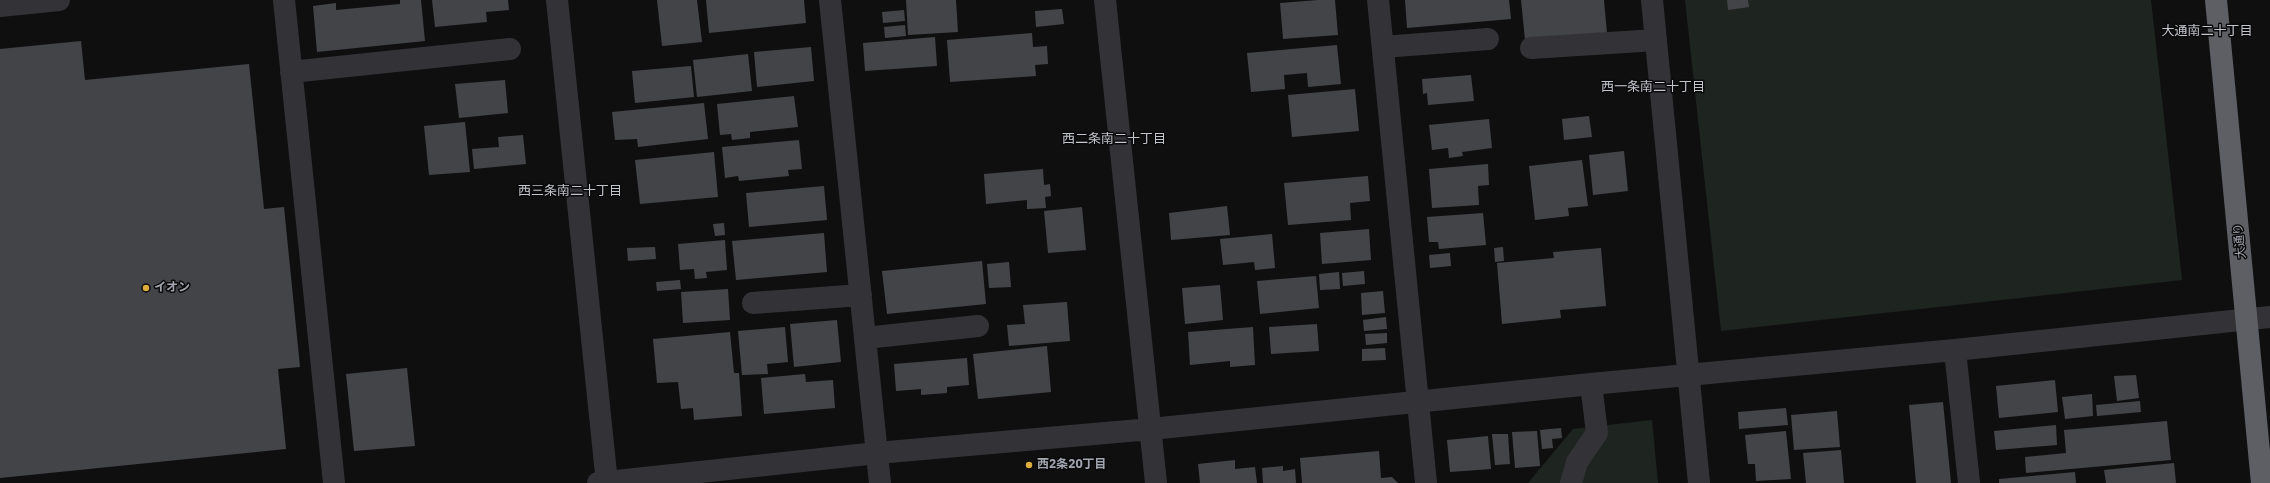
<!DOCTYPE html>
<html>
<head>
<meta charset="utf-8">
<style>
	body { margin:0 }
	canvas { display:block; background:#0f0f10 }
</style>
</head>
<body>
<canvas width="2270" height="483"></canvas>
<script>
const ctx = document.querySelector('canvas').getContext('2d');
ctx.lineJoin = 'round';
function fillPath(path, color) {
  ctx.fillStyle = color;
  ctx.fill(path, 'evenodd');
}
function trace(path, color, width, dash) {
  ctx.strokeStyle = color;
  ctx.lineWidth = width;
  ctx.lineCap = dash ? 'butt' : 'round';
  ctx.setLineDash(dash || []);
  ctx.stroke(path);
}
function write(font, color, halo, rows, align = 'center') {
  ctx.font = font + ' "IBM Plex Sans","Noto Sans JP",sans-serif';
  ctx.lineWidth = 3;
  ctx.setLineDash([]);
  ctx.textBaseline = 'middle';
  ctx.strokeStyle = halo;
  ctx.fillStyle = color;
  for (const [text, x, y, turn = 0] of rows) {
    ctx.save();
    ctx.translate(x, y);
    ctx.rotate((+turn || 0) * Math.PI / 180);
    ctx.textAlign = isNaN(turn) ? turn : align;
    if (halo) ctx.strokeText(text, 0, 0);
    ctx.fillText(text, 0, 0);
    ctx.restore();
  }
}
fillPath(new Path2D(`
	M 1685,0 L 2151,0 L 2182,280 L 1721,331 Z
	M 1652,420 L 1658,483 L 1528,483 L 1573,429 Z`), '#1e241f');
fillPath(new Path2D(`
	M 400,0 L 421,0 L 425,41 L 317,52 L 313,6 L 336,3 L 336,10 L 400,4 Z
	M 432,0 L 508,0 L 509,10 L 486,12 L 487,22 L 435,27 Z
	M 657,0 L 697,0 L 702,42 L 662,46 Z
	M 706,0 L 804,0 L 806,23 L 709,33 Z
	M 906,0 L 956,0 L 958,32 L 908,35 Z
	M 1318,0 L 1335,0 L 1338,35 L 1283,39 L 1280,3 Z
	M 1405,0 L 1509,0 L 1511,19 L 1407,28 Z
	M 1521,0 L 1604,0 L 1607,33 L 1525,40 Z
	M 1727,0 L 1748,0 L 1749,7 L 1728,10 Z
	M 1062,9 L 1064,24 L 1036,27 L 1035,11 Z
	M 904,10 L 905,21 L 883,23 L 882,12 Z
	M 905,25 L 906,36 L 885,38 L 884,27 Z
	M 1032,33 L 1033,47 L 1047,46 L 1048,64 L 1035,65 L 1036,76 L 950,82 L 947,40 Z
	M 935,37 L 937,66 L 865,71 L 863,43 Z
	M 81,41 L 85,80 L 249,64 L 264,209 L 284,207 L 300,367 L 278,369 L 286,449 L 0,478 L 0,49 Z
	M 1337,45 L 1341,84 L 1308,87 L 1307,73 L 1284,75 L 1285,89 L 1251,92 L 1247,53 Z
	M 811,47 L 814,81 L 757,87 L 754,52 Z
	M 748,54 L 752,91 L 697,97 L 693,60 Z
	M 691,66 L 694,97 L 635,103 L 632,71 Z
	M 1471,75 L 1474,101 L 1428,105 L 1427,93 L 1423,94 L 1422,79 Z
	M 505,80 L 508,113 L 459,118 L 455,84 Z
	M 1355,89 L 1359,131 L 1292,137 L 1288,95 Z
	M 794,96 L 798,127 L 750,132 L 750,138 L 732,140 L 731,134 L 720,135 L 717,104 Z
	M 704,103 L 708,139 L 638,147 L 637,139 L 615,140 L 612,112 Z
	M 1589,116 L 1592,137 L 1564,140 L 1562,119 Z
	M 1489,119 L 1492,148 L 1462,152 L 1463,156 L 1449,158 L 1448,148 L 1432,150 L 1429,125 Z
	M 465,122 L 470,172 L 429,175 L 424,126 Z
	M 523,135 L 526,164 L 474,169 L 472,149 L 499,147 L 498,137 Z
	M 799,140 L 802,169 L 788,170 L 789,176 L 739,181 L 738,176 L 725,178 L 722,147 Z
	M 1624,151 L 1628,191 L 1593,195 L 1589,155 Z
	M 714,152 L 718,197 L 640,204 L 635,160 Z
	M 1582,160 L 1588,206 L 1568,208 L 1569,216 L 1535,220 L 1529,166 Z
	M 1488,164 L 1489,185 L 1478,186 L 1479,205 L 1432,208 L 1429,169 Z
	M 1043,169 L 1044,185 L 1050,184 L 1051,196 L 1045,197 L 1046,208 L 1027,209 L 1027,200 L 986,204 L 984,174 Z
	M 1368,176 L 1370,201 L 1350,203 L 1351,220 L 1288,225 L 1284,183 Z
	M 824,186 L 827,220 L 749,227 L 746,193 Z
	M 1227,206 L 1230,235 L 1171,240 L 1169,213 Z
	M 1082,207 L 1086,250 L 1048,253 L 1044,211 Z
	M 1483,213 L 1486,245 L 1439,249 L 1438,242 L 1429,242 L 1427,217 Z
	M 724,223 L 725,235 L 715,236 L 713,224 Z
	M 1369,229 L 1371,260 L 1322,264 L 1320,233 Z
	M 824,233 L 827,272 L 736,280 L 732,241 Z
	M 1272,234 L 1275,268 L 1255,270 L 1254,262 L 1223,265 L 1220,239 Z
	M 725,240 L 727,270 L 706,272 L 707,278 L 695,279 L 694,269 L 680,270 L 678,244 Z
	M 655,247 L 656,259 L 628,261 L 627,248 Z
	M 1503,247 L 1504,261 L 1495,262 L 1494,248 Z
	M 1601,248 L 1606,306 L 1560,310 L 1561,318 L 1502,324 L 1497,263 L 1554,258 L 1553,252 Z
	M 1450,253 L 1451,266 L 1430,268 L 1429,255 Z
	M 982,261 L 986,304 L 887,314 L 882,271 Z
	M 1009,262 L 1011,287 L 989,288 L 987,264 Z
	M 1364,271 L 1365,284 L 1343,286 L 1342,273 Z
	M 1339,272 L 1340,289 L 1320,290 L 1319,274 Z
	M 1316,276 L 1319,308 L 1260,314 L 1257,281 Z
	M 680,280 L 681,289 L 657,291 L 656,282 Z
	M 1220,285 L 1223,320 L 1185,324 L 1182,288 Z
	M 728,289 L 730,320 L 683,323 L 681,292 Z
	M 1383,291 L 1385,313 L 1362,315 L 1361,293 Z
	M 1067,302 L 1070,341 L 1009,346 L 1007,325 L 1025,324 L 1023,305 Z
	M 1386,317 L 1387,329 L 1364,331 L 1363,320 Z
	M 837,320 L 841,362 L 794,367 L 790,324 Z
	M 1317,324 L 1319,351 L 1271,354 L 1269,327 Z
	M 785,327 L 788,362 L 767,364 L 768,374 L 742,375 L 738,331 Z
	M 1253,327 L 1255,365 L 1230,367 L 1230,361 L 1190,365 L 1188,332 Z
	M 730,332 L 734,373 L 739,373 L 742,416 L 694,420 L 693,408 L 681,409 L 678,382 L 657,383 L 653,339 Z
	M 1387,333 L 1387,343 L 1366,345 L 1365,334 Z
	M 1047,346 L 1051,392 L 978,399 L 973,354 Z
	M 1385,348 L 1386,360 L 1362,361 L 1362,349 Z
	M 967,358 L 969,385 L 947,387 L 947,393 L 921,395 L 921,389 L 896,391 L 894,364 Z
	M 407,368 L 415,446 L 354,451 L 346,374 Z
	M 805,374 L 806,382 L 833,380 L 835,408 L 764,414 L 761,378 Z
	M 2136,375 L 2139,398 L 2117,401 L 2114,376 Z
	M 2055,380 L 2058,412 L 1999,418 L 1996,386 Z
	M 2092,394 L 2093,416 L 2065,419 L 2062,397 Z
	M 2140,401 L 2141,412 L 2097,416 L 2096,405 Z
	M 1943,402 L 1951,483 L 1916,483 L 1909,405 Z
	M 1786,408 L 1788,425 L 1739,429 L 1738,412 Z
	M 1837,411 L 1840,447 L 1794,450 L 1791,415 Z
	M 2167,421 L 2171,460 L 2026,473 L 2025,457 L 2066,453 L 2064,430 Z
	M 2056,425 L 2057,445 L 1996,450 L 1994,431 Z
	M 1561,428 L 1562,438 L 1552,439 L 1553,448 L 1542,449 L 1540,430 Z
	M 1537,431 L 1540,466 L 1515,468 L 1512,432 Z
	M 1786,431 L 1791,479 L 1756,481 L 1755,464 L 1748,464 L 1745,435 Z
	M 1492,434 L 1508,434 L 1510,464 L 1495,465 Z
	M 1488,436 L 1491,469 L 1450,472 L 1447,440 Z
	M 1841,450 L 1844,483 L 1806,483 L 1803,453 Z
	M 1379,451 L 1381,478 L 1392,477 L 1398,483 L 1302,483 L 1300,458 Z
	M 1235,460 L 1235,469 L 1255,467 L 1257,483 L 1200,483 L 1198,464 Z
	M 2174,463 L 2176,483 L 2106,483 L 2104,470 Z
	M 1283,466 L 1283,471 L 1295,469 L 1296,483 L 1263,483 L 1262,468 Z
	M 2075,472 L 2076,483 L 1999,483 L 1999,479 Z`), '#434448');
trace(new Path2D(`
	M 284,0 L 334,483
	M 557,0 L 607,483
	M 830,0 L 880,483
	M 1105,0 L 1156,483
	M 1378,0 L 1426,483
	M 1652,0 L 1699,483
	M 0,6 L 59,0
	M 1383,47 L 1488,39
	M 1531,48 L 1656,40
	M 291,72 L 510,49
	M 753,303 L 861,295
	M 865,338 L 978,326
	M 1955,350 L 1969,483
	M 598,483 L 877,453 L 1151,429 L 1591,384 L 1955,350 L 2270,317
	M 1571,483 L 1577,462 L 1597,433 L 1591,384`), '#333337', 22);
trace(new Path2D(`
	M 2216,0 L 2262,483`), '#5d5f65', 22);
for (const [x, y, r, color] of [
	[146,288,4,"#dcad3b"],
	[1029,465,4,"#dcad3b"]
]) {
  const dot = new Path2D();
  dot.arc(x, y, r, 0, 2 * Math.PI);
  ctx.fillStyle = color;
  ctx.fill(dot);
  trace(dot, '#0a0a0b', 1.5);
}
write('12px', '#a2a6b0', '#0a0a0b', [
	["大通り",2240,241,-96]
]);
write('bold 12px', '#a2a6b0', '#0a0a0b', [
	["イオン",154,288],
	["西2条20丁目",1037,465]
], 'left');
write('13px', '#c2c5cc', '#0a0a0b', [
	["大通南二十丁目",2207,31],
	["西一条南二十丁目",1653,87],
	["西二条南二十丁目",1114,139],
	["西三条南二十丁目",570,191]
]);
</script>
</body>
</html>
